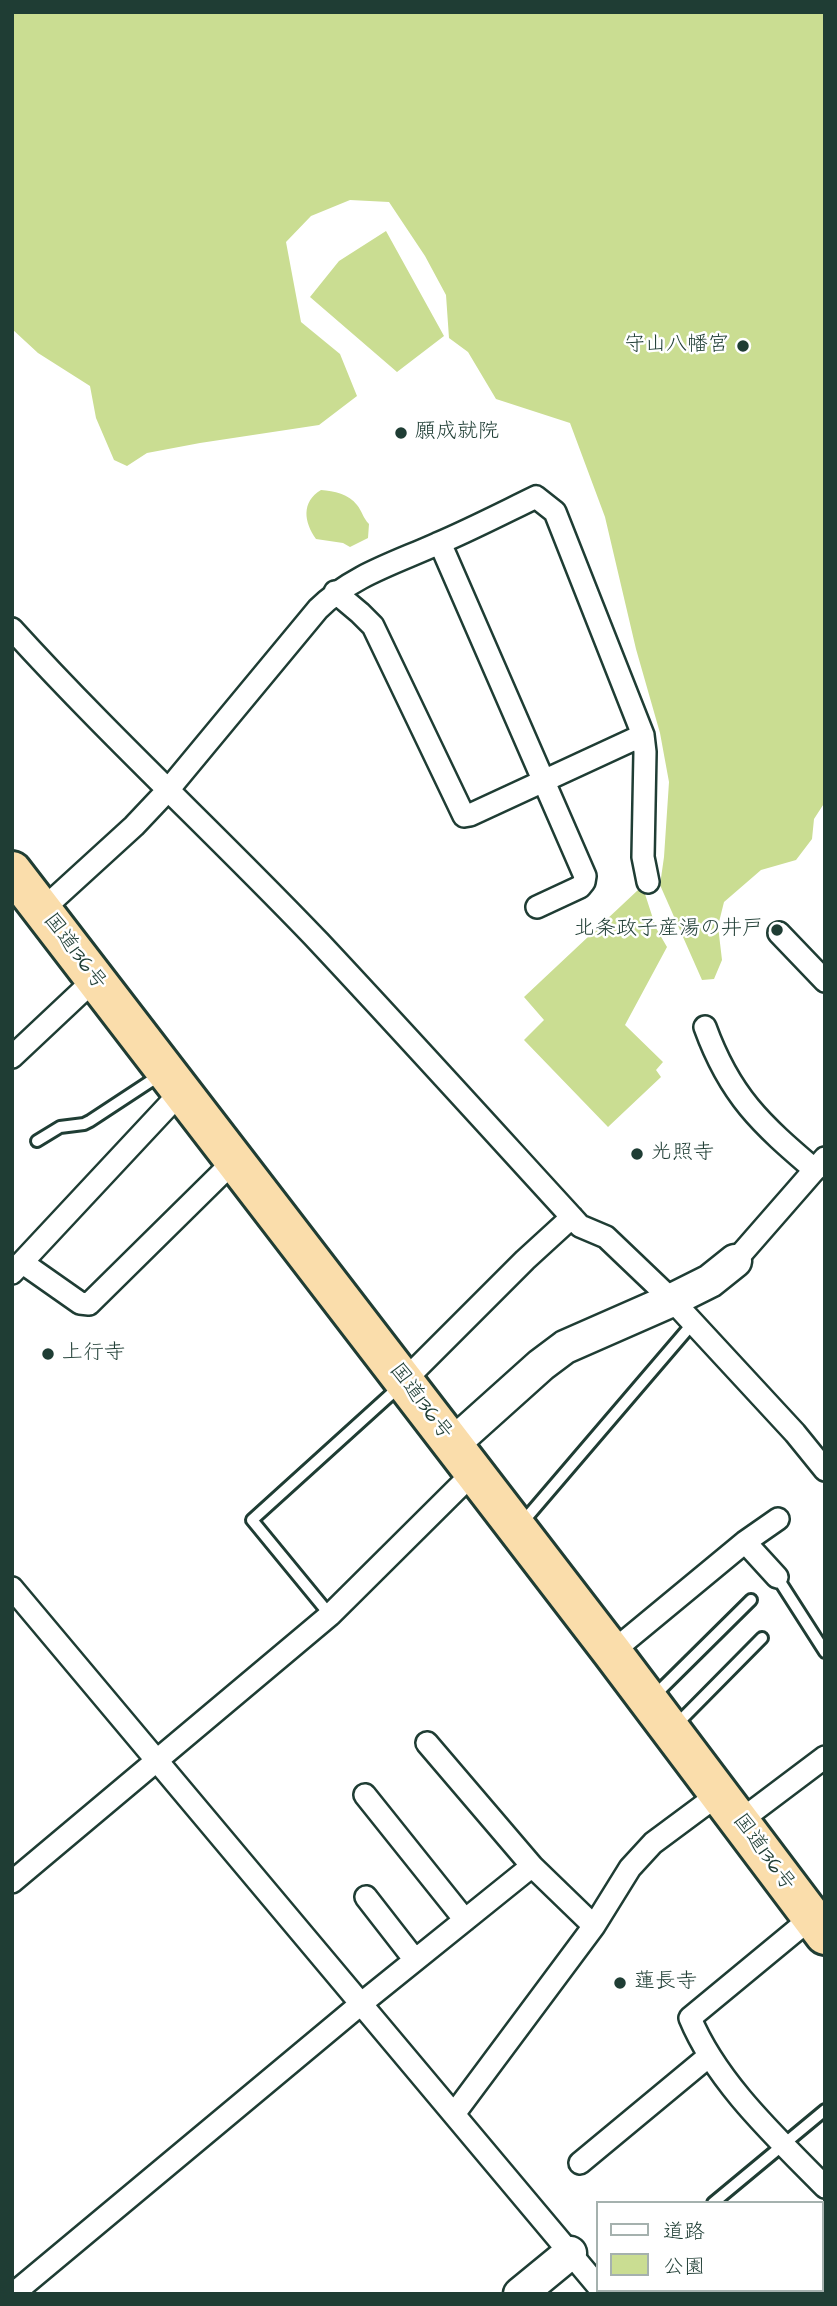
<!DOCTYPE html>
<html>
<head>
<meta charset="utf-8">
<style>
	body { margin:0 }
	#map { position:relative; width:837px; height:2306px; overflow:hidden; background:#fff; font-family:"Architects Daughter","Klee One",sans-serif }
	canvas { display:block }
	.frame { position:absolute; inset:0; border:14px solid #1f3d34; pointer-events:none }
	.legend { position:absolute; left:596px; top:2201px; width:228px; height:91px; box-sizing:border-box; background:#fff; border:2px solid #a5b1ae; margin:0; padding:9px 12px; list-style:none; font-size:21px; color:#1f3d34 }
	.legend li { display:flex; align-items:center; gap:14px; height:35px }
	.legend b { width:35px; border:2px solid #a5b1ae }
</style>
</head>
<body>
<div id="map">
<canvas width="837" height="2306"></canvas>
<div class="frame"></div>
<ul class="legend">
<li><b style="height:9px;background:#fff"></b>道路</li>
<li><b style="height:19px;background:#cadd92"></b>公園</li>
</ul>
</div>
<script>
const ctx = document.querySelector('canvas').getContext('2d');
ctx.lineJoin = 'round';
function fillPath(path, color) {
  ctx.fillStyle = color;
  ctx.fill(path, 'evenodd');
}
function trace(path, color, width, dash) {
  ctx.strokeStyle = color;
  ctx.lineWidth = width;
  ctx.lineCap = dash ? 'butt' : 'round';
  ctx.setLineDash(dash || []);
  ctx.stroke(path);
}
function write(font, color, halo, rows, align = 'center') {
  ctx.font = font + ' "Architects Daughter","Klee One",sans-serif';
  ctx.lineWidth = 5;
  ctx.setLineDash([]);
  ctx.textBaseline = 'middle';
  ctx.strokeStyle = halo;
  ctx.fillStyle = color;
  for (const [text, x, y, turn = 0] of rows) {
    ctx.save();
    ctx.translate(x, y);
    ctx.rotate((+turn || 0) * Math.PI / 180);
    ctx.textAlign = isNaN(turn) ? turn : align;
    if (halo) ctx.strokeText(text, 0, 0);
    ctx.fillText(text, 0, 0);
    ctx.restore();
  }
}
fillPath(new Path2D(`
	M 12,12 L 825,12 L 825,802 L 814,819 L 812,839 L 796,860 L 761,870 L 724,902 L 718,926 L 722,960 L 714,979 L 702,980 L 660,885 L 664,857 L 669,782 L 660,733 L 636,649 L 605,517 L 570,423 L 496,399 L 468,352 L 449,338 L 446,295 L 425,256 L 389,202 L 350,200 L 311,216 L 286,242 L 301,322 L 340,354 L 357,396 L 319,425 L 200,443 L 147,453 L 127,466 L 114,460 L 96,418 L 90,386 L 38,353 L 12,329 Z
	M 386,231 L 444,336 L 397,372 L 310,297 L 339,261 Z
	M 321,490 C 334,491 349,494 357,505 C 362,511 363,518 369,524 L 368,538 L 350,547 L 343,543 L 316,539 C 304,522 301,502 321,490 Z
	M 638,890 L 645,894 L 656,928 L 667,947 L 625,1025 L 663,1062 L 656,1070 L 661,1077 L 608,1127 L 524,1040 L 544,1020 L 524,997 Z`), '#cadd92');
const lane = new Path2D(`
	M 37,1141 L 60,1127 L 84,1124 L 90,1121 L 160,1075
	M 522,1523 L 693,1323
	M 777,1577 L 825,1652
	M 330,1615 L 252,1520 L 400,1386
	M 654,1696 L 751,1600
	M 675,1726 L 762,1638
	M 713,2203 L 825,2110
	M 821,2225 L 825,2222
	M 605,2294 L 609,2290`);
const street = new Path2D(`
	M 440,543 L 585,876 L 584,882 L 580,887 L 537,907
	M 335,592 L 360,613 L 373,626 L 464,816 L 470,815 L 643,735
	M 12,629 C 110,737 218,836 319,942 C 407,1036 493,1131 580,1226 L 606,1237 L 672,1300 L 795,1433 L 825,1470
	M 42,910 L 134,826 L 168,790 L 318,609 C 351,576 395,563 437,544 C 470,530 503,513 536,497 L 555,512 L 643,735 L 645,752 L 643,857 L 648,882
	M 779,933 L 825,981
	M 705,1027 C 730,1096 761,1124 815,1170
	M 12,1057 L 95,979
	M 735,1261 L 825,1158
	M 23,1263 L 80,1303 L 89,1304 L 234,1161
	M 12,1273 L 181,1092
	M 404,1381 L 525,1260 L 572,1217
	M 745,1542 L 777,1577
	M 12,1588 L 597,2285
	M 612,1652 L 745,1542 L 778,1519
	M 427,1743 L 532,1866
	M 365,1795 L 465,1920
	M 740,1821 L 825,1757
	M 12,1882 L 330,1615 L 473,1473
	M 366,1897 L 415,1960
	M 811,1918 L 690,2018 C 717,2083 776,2137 825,2187
	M 454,2114 L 594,1926 L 630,1868 L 653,1843 L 719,1794
	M 580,2163 L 709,2056
	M 13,2294 L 362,2003 L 532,1866 L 594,1926`);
const secondary = new Path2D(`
	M 453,1444 L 541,1365 L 565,1347 L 672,1300 L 710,1281 L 735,1261
	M 520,2294 L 570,2253`);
const highway = new Path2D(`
	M 12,871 L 612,1652 L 825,1935`);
trace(lane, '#1f3d34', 16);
trace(street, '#1f3d34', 26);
trace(secondary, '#1f3d34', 37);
trace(highway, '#1f3d34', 44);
trace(lane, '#fff', 10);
trace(street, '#fff', 21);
trace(secondary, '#fff', 32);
trace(highway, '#faddab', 38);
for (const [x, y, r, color] of [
	[743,346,7,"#1f3d34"],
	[401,433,7,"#1f3d34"],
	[777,930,7,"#1f3d34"],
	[637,1154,7,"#1f3d34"],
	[48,1354,7,"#1f3d34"],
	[620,1983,7,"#1f3d34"]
]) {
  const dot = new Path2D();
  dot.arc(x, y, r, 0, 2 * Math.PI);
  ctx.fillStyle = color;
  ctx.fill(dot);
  trace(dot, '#fff', 2.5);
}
write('21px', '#1f3d34', '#fff', [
	["守山八幡宮",729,346,"right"],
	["願成就院",415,433],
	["北条政子産湯の井戸",763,930,"right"],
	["光照寺",651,1154],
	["上行寺",62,1354],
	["蓮長寺",634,1983]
], 'left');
write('21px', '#1f3d34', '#fff', [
	["国道136号",74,952,53],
	["国道136号",420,1402,53],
	["国道136号",763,1853,54]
]);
</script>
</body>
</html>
